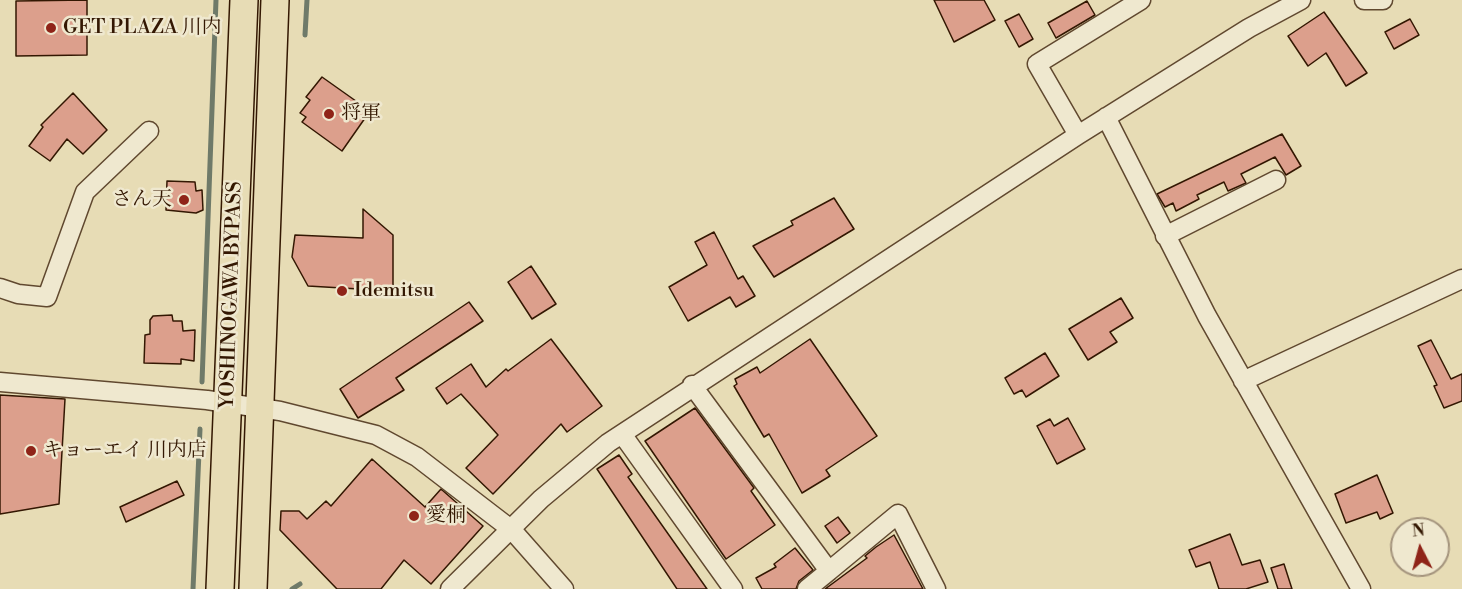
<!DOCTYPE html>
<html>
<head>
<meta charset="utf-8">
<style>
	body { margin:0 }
	#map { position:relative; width:1462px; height:589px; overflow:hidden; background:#e7dcb5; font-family:"Libre Bodoni",serif }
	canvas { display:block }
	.north { position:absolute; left:1390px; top:517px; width:60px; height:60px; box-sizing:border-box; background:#efe8cf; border:2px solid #a4947d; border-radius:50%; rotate:354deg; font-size:16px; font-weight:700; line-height:24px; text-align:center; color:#331702 }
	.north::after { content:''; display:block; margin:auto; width:21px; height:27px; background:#8f2418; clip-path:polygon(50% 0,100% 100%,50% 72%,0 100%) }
</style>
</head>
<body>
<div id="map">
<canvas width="1462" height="589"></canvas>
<div class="north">N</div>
</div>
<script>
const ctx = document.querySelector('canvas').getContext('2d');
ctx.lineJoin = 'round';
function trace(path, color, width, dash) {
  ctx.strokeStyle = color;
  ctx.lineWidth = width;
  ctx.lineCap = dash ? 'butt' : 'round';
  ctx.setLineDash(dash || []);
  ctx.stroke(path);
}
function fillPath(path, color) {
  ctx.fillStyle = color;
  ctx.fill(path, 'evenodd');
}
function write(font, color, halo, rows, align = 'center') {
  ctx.font = font + ' "Libre Bodoni","Noto Serif JP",serif';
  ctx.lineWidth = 5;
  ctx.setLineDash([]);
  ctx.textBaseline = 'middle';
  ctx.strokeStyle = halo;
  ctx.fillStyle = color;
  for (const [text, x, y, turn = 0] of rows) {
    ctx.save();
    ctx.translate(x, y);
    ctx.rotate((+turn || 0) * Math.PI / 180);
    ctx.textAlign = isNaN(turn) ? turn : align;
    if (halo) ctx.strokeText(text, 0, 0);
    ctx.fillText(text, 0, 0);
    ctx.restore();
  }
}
trace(new Path2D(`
	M 305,35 L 307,0
	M 202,382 L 216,0
	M 193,589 L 200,429
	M 292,589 L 300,584`), '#6f7a69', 5);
const building = new Path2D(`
	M 87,0 L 87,55 L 16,56 L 16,1 Z
	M 934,0 L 984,0 L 995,20 L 954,42 Z
	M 1087,1 L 1095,15 L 1056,38 L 1048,23 Z
	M 1324,12 L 1367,73 L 1346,86 L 1326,53 L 1308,66 L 1288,36 Z
	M 1019,14 L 1033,39 L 1019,47 L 1005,21 Z
	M 1410,19 L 1419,35 L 1394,49 L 1385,32 Z
	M 322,77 L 370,111 L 342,151 L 302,122 L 306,117 L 300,113 L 310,100 L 306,97 Z
	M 73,93 L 107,130 L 83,154 L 67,139 L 50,161 L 29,146 L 43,127 L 41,125 Z
	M 1282,134 L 1301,166 L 1286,175 L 1275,157 L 1241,174 L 1246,183 L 1228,191 L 1224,182 L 1197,195 L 1199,199 L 1176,211 L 1173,203 L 1165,207 L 1157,194 Z
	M 167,181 L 195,182 L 196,191 L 202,190 L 203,210 L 196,213 L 166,210 Z
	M 834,198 L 854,229 L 774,277 L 753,246 L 793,225 L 791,221 Z
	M 363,209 L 393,235 L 393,291 L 308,286 L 292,257 L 295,235 L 363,238 Z
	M 714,232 L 738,279 L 743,276 L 755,296 L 736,307 L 730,297 L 688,321 L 669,287 L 707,265 L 695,242 Z
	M 531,266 L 556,304 L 532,319 L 508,282 Z
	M 1121,298 L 1133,318 L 1110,332 L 1117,342 L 1088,360 L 1069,329 Z
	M 469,302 L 483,321 L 396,378 L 404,390 L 358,418 L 340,389 Z
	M 172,315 L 173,321 L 182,321 L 183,331 L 195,330 L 194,361 L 181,359 L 181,364 L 144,363 L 145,335 L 150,334 L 150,320 L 153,316 Z
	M 551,339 L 602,406 L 567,432 L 561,424 L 493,494 L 466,468 L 498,435 L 461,394 L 447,404 L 436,388 L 471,364 L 486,387 L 506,369 L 508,371 Z
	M 810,339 L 877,436 L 826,470 L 830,476 L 802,493 L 769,434 L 764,437 L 755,422 L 734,386 L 737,384 L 735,379 L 757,367 L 760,373 Z
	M 1431,340 L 1451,379 L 1462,374 L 1462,401 L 1444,408 L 1434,386 L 1437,385 L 1418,346 Z
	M 1045,353 L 1059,376 L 1026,397 L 1022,390 L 1014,394 L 1005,378 Z
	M 0,395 L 65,399 L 59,504 L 0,514 Z
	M 695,408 L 754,488 L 751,491 L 775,525 L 726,559 L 645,441 Z
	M 1068,418 L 1085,449 L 1057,464 L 1037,426 L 1050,419 L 1054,426 Z
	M 619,455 L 632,474 L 628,477 L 707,589 L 677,589 L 597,469 Z
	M 372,459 L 425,507 L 441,489 L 483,526 L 431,584 L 404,560 L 381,589 L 337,589 L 280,530 L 281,511 L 299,511 L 307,519 L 326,501 L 331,506 Z
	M 1377,475 L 1393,513 L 1380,519 L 1377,512 L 1346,523 L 1335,494 Z
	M 177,481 L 184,495 L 126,522 L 120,507 Z
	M 838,517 L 850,533 L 837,543 L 825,526 Z
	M 1230,534 L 1242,565 L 1260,560 L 1268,582 L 1246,589 L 1219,589 L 1210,562 L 1196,567 L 1189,550 Z
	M 894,535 L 923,589 L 825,589 L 867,558 L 865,556 L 876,547 Z
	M 795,548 L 813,570 L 799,581 L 796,589 L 762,589 L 756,578 L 776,567 L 774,564 Z
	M 1284,564 L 1292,589 L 1278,589 L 1271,568 Z`);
fillPath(building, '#dc9f8c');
trace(building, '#331702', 1.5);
const minor = new Path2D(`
	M 1364,0 L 1383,0
	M 1106,117 L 1207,316 L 1361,589
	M 1078,135 L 1037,64 L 1141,0
	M 1165,236 L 1276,180
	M 0,288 L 18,294 L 47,297 L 85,192 L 149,131
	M 1243,381 L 1462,279
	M 0,382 L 207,400 L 280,411 L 376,435 L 417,457 L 512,530 L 564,589
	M 692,385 L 829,571 L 807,589
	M 622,434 L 733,589
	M 829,571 L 898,514 L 936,589
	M 450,589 L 541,499 L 608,443 L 1078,135 L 1249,28 L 1301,0`);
const highway = new Path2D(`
	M 220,589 L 244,0
	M 253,589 L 275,0`);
trace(minor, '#60482f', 21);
trace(highway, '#331702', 30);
trace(minor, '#efe8cf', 18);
trace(highway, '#e7dcb5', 27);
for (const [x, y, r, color] of [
	[51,28,6,"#8f2418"],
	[329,114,6,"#8f2418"],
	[184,200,6,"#8f2418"],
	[342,291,6,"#8f2418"],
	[31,451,6,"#8f2418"],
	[414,516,6,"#8f2418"]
]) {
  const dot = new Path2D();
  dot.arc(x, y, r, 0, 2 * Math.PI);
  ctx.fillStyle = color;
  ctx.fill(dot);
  trace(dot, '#efe8cf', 2);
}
write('20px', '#331702', '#efe8cf', [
	["GET PLAZA 川内",63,28],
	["将軍",341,114],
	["さん天",172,200,"right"],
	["Idemitsu",354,291],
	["キョーエイ 川内店",43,451],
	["愛桐",426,516]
], 'left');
write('20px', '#331702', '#efe8cf', [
	["YOSHINOGAWA BYPASS",232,295,-88]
]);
</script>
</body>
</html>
